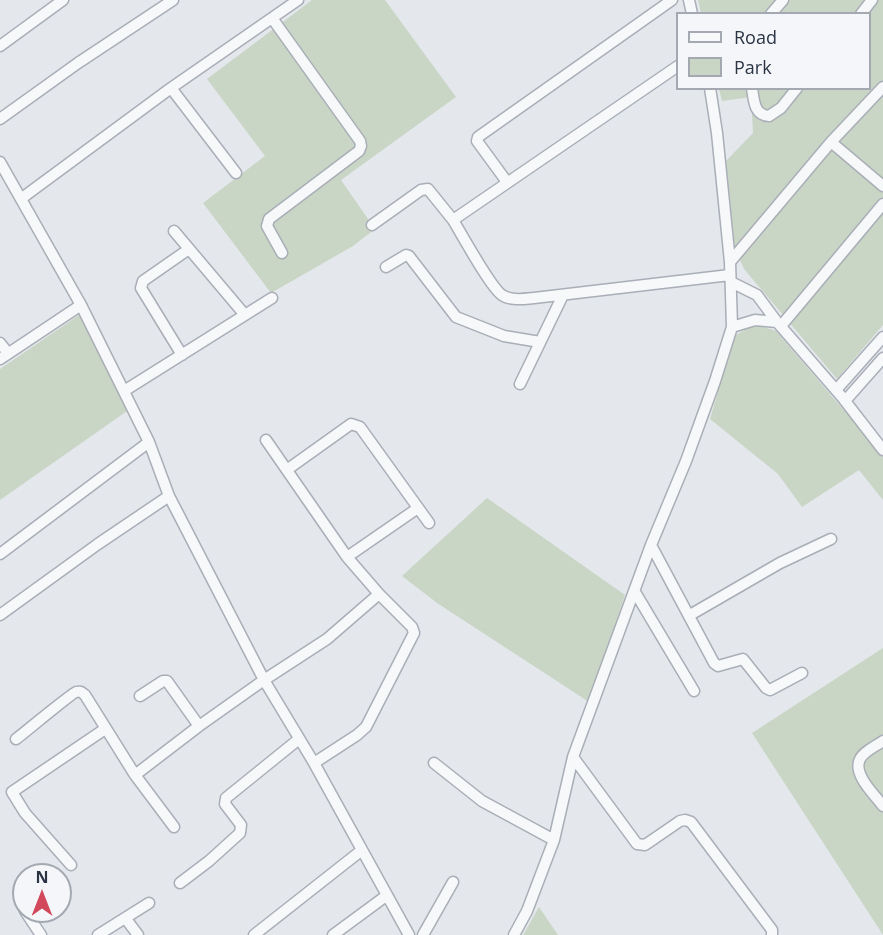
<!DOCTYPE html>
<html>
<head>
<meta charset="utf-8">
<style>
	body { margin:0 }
	#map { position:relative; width:883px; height:935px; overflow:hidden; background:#e4e7ec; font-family:"Open Sans",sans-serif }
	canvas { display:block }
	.legend { position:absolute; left:676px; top:12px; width:195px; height:78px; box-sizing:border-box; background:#f4f6f9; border:2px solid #a4a8b1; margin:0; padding:8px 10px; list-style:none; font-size:18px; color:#2b3445 }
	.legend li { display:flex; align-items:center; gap:12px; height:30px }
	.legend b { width:30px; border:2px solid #a4a8b1 }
	.north { position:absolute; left:12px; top:863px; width:60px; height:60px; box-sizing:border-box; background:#f4f6f9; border:2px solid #a4a8b1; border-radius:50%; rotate:0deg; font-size:16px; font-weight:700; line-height:24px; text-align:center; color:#2b3445 }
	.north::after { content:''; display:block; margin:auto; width:21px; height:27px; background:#d1495b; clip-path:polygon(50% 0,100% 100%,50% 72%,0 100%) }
</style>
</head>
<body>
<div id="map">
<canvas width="883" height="935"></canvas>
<ul class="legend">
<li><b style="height:8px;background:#f7f8fa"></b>Road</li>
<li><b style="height:16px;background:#c9d6c5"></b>Park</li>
</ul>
<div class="north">N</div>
</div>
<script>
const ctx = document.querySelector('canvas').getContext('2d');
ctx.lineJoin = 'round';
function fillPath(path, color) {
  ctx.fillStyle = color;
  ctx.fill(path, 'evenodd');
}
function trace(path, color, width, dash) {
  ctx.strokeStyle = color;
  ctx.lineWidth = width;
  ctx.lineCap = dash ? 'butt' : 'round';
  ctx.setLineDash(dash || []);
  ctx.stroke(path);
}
fillPath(new Path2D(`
	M 312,0 L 385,0 L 456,97 L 341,180 L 375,229 L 353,246 L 271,293 L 203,203 L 265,156 L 207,79 Z
	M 698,0 L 883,0 L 883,325 L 837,379 L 744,269 L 735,249 L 726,161 L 753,133 L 751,97 L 722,101 L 719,89 L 870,88 L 870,14 L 701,13 Z
	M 82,313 L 130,409 L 0,500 L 0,369 Z
	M 755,324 L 776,331 L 883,456 L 883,500 L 859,470 L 802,507 L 778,474 L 710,419 L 734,336 Z
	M 487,498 L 625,595 L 589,702 L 437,603 L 402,576 Z
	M 883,648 L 883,935 L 752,733 Z
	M 539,907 L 558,935 L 523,935 Z`), '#c9d6c5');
const street = new Path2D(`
	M 689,0 L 692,14
	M 771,14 L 783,0
	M 861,14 L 872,0
	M 272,18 L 360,141 L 361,146 L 359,151 L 269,219 L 267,226 L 282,253
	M 0,46 L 63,0
	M 883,87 L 831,142 L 883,186
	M 171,88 L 236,173
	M 752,88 C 754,101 754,115 769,116 L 781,108 L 797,88
	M 0,119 L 78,63 L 173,0
	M 0,162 L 81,305 L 149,442 L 169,496 L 264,680 L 314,763 L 409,935
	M 507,182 L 477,141 L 478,137 L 672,0
	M 22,198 L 171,88 L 298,0
	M 453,220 C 462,235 491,288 502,295 C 511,301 524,299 534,298 L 730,275
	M 372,225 L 421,190 L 428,189 L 453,220 L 678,66
	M 174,231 L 245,315
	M 730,262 L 831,142
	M 386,267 L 406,255 L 409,256 L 456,317 L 504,336 L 540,342
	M 731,282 L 757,295 L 777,322 L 842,397 L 883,450
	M 781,326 L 883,204
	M 732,327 L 755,320 L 777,322
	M 0,343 L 8,353
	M 182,355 L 141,288 L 143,281 L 189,249
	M 0,359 L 81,305
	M 520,384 L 563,295
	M 836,390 L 883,337
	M 124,391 L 272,298
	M 845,401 L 883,358
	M 266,440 L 347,557 L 379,594
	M 288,469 L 351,424 L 360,427 L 429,523
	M 651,545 L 714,663 L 718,666 L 743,659 L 766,688 L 770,690 L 802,673
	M 0,554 L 149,442
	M 347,557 L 418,508
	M 635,592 L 694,691
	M 0,615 L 98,544 L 169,496
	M 690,615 L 780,563 L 831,539
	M 140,696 L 163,681 L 167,681 L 199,726
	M 16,739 C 24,733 72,693 76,692 C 81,691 81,692 85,695 L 135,775 L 174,827
	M 883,741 C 876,746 864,751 860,759 C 852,774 875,795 883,806
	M 573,757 L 637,844 L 645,845 L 680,821 L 685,820 L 691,822 L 772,930 L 772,935
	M 434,763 L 482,801 L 554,840
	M 135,775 L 199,726 L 264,680 L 327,639 L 379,594 L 412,627 L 414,633 L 366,727 L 357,735 L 314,763
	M 71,865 L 25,813 L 12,792 L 105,729
	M 180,883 L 209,861 L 240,833 L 241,825 L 225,804 L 226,798 L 299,739
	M 25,911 L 41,935
	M 126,919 L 138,935
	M 98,935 L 149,903
	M 254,935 L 362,850
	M 333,935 L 386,896
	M 423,935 L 453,882
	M 514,935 L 527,911 L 554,840 L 573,757 L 651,545 L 686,461 L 715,381 L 732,327 L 730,262 L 717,133 L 710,88`);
trace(street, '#a9aeb7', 13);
trace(street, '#f7f8fa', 10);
</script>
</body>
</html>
